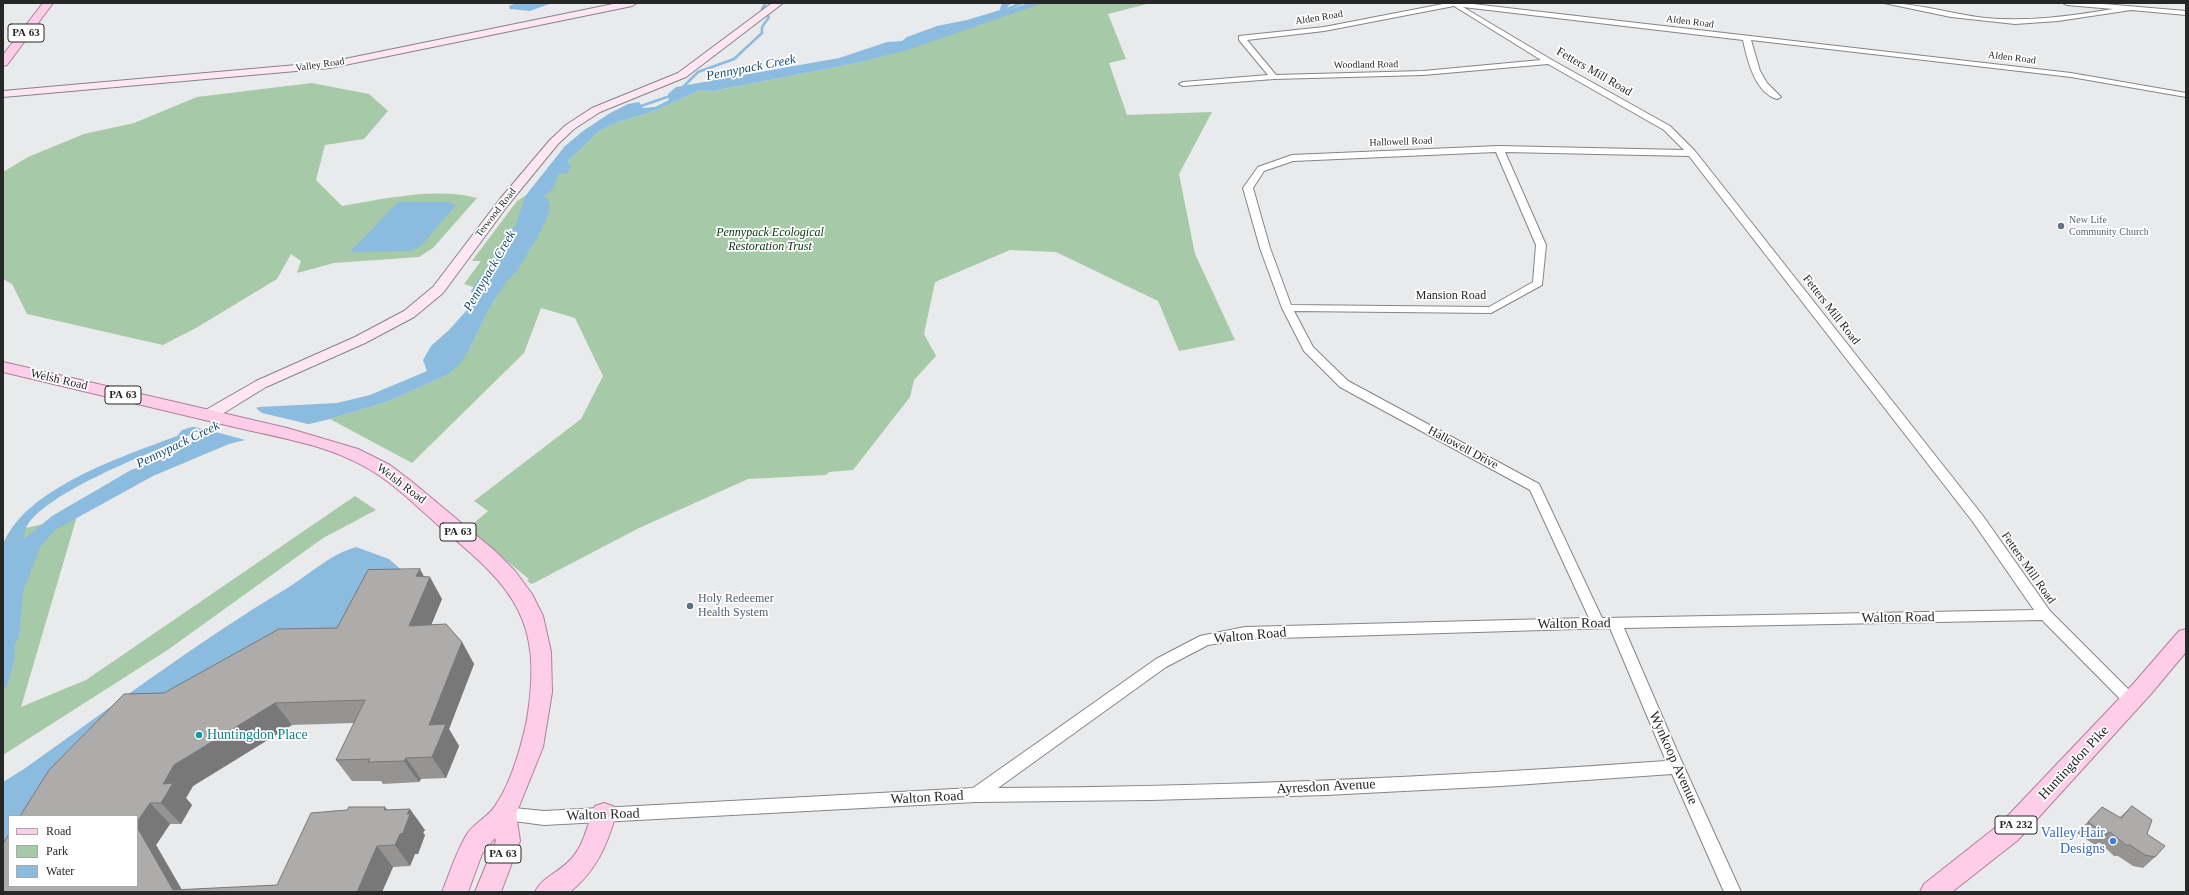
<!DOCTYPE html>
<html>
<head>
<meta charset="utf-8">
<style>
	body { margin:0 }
	#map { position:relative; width:2189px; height:895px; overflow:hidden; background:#e9eaec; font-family:"Times New Roman",serif }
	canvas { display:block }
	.frame { position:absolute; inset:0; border:4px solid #262727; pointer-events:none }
	.legend { position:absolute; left:8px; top:815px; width:130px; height:72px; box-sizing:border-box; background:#fff; border:1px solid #a8a9a9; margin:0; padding:5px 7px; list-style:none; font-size:12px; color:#262727 }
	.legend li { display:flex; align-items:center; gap:8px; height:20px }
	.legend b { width:20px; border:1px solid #a8a9a9 }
</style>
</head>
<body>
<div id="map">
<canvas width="2189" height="895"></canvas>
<div class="frame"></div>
<ul class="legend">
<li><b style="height:5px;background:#fecee8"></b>Road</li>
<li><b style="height:11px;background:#a6c9a7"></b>Park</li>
<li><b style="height:11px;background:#8bbbdf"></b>Water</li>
</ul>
</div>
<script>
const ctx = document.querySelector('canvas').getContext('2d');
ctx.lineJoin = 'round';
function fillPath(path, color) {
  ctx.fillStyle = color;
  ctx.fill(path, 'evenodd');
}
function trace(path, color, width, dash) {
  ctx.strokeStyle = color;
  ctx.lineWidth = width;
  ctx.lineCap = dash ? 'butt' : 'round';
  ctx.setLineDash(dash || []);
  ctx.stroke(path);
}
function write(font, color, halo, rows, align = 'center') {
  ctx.font = font + ' "Times New Roman",serif';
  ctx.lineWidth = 3.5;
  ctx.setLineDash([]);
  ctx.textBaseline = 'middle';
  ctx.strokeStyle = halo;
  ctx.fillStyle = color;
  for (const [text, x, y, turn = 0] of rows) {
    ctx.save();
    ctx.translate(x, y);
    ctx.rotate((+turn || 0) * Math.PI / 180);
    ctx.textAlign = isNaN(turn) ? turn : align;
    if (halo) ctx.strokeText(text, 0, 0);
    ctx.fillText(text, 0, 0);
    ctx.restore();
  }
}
fillPath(new Path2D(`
	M 1037,3 L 1151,3 L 1108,14 L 1126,59 L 1109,63 L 1127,115 L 1212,112 L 1179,174 L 1195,254 L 1235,340 L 1179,351 L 1158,301 L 1056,252 L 1010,250 L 935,282 L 924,334 L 936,356 L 914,380 L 910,397 L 853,470 L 829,472 L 826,475 L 748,479 L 639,528 L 532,584 L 527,581 L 529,579 L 467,529 L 488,511 L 474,501 L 581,419 L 603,376 L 575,318 L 541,308 L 524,353 L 412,463 L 330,419 L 389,401 L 447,375 L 469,350 L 489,309 L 498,295 L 464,284 L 481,261 L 472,261 L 517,201 L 571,167 L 568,161 L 598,132 L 616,123 L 657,110 L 700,90 L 713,91 L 857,63 L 900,51 Z
	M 312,83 L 369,94 L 388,111 L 364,139 L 325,145 L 316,180 L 342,206 C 383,199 436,187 477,198 L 433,248 L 419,257 L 334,263 L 297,273 L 301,261 L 291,254 L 277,279 L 196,328 L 163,345 L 27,314 L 12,284 L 3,279 L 3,172 L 28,157 L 84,134 L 134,123 L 197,97 Z
	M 355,496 L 376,510 L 323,538 L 169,649 L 3,755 L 3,543 L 9,532 L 77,516 L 21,707 L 86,680 Z`), '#a6c9a7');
fillPath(new Path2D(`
	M 516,3 L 552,3 L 530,11 L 510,9 L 509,6 Z
	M 1005,3 L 1012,3 L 1008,6 L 1007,10 L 1029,3 L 1043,3 L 910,49 L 857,63 L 713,91 L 700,90 L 657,110 L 616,123 L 598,132 L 568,161 L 571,167 L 568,173 L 559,174 L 552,190 L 543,197 L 548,199 L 550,206 L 548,216 L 537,238 L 517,271 L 506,282 L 489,309 L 469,350 L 459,365 L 447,375 L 389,401 L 330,419 L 229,444 L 153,476 L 55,530 L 40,547 L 23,592 L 19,638 L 14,645 L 15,658 L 8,683 L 3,692 C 3,657 3,623 3,588 C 3,576 0,560 3,548 C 17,491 126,455 177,436 L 182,430 L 259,407 L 337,403 L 370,395 L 427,371 L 423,360 L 431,346 L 449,330 L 475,301 L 471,291 L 515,226 L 526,195 L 565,146 L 583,131 L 610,113 L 628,104 L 639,102 L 643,108 L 655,107 L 669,100 L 668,94 L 676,87 L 839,58 L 887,42 L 902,41 L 907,37 L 937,26 L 967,20 L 1000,10 L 1001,5 ZM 251,413 L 256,416 L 191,442 L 171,456 L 131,470 L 52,516 L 23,540 C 24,536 25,530 27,526 C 45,493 153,451 189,437 L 199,431 Z
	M 398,202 L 449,202 L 456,205 L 421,246 L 410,251 L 350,252 Z
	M 356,547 L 389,559 L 404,572 L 348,648 L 49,816 L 9,816 L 9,886 L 3,892 L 3,782 L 24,769 C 111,707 197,642 289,587 C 311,573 331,554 356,547 Z`), '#8bbbdf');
fillPath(new Path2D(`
	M 255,406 L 258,410 L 262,413 L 312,425 L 249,441 L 212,431 L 251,415 L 207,430 L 191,426 Z`), '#e9eaec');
trace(new Path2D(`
	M 1002,11 L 1022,3
	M 679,91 L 698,72 L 734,59 L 762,33 L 762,27 L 769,17 L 762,9 L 766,3
	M 638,107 L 673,95`), '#8bbbdf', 2.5);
const street = new Path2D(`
	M 1448,3 L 1464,3 L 2071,73 L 2186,93 L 2186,97 L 2071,77 L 1751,40 L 1760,71 L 1767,83 L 1781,97 L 1777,99 C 1755,93 1747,59 1743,40 L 1463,7 L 1552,60 L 1670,126 L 1695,151 L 1983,516 L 2050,611 L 2136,697 L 2138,701 L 2136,705 L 2131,707 L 2126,705 L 2042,620 L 1624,628 L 1681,760 L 1741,892 L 1724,892 L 1672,774 L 1501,786 L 1326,795 L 1151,800 L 976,802 L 544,825 L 498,819 L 496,814 L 498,809 L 504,807 L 544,811 L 973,788 L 1156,659 L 1200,636 L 1245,627 L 1589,618 L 1530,490 L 1340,387 L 1304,351 L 1282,308 L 1260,248 L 1243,188 L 1258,167 L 1292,155 L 1499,146 L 1684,150 L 1664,130 L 1548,64 L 1423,75 L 1274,79 L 1183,86 L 1179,84 L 1183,82 L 1268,75 L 1239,40 L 1239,36 L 1324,27 ZM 1454,6 L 1541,60 L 1423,71 L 1276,75 L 1247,40 L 1324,31 ZM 1496,152 L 1536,245 L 1533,282 L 1489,307 L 1291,305 L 1270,248 L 1253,188 L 1264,171 L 1293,161 ZM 1505,152 L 1689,156 L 1973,522 L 2034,610 L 1602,618 L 1539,484 L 1348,381 L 1313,347 L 1294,311 L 1491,313 L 1542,285 L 1546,245 ZM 1610,628 L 1666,761 C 1443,777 1221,787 998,788 L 1166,667 L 1208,645 L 1245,639 Z
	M 1884,3 C 1918,3 1951,14 1985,18 C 2028,22 2070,16 2113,9 L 2067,5 L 2063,3 L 2092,3 L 2186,11 L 2186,15 L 2131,10 L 2058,21 L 2015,24 L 1951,17 Z`);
const secondary = new Path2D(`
	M 618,3 L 637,3 L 632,6 L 330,68 L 3,97 L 3,91 L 330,62 Z
	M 772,3 L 783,3 L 686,77 L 600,112 L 574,129 L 558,144 L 508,205 L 443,293 L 414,317 L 365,343 L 266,387 L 214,419 L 204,419 L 201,415 L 204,411 L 256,381 L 355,337 L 404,311 L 433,287 L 500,199 L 550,140 L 566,125 L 592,108 L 678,73 Z`);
const primary = new Path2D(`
	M 43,3 L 53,3 L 7,65 L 3,66 L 3,55 Z
	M 3,362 L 287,428 L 358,449 L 390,465 L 411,481 L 495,551 L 515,571 L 532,594 L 543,616 L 551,652 L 552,692 L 543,747 L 516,814 L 520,841 L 501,892 L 475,892 L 496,841 L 495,838 L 482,854 L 468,892 L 442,892 C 450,873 456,852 467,834 C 474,823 488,817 495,806 C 511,784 524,739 528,713 C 542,622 514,588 447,533 C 421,511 397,485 367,468 C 326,444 276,437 230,426 C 154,408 79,390 3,372 Z
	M 2186,629 L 2186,652 L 2150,695 L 2018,840 L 1952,892 L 1920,892 L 1924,884 L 2000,824 L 2134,683 L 2179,631 Z
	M 604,803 L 613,806 L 616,814 C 607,846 596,871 570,892 L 535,892 C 542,877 560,872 571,859 C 585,844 587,824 595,806 Z`);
trace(street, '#848587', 2);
trace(secondary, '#848587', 2);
trace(primary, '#b27e9a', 2);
fillPath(street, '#fff');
fillPath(secondary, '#fee6f3');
fillPath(primary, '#fecee8');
fillPath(new Path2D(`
	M 424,577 L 442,599 L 431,625 L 462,642 L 474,664 L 449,729 L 459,746 L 446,778 L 421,779 L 419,782 L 383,784 L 381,781 L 352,781 L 336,760 L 354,723 L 292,725 L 193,786 L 186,798 L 192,805 L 181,824 L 170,824 L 156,845 L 182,890 L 277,885 L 347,810 L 385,807 L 388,810 L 425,830 L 423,833 L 425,835 L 418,854 L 415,854 L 410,866 L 393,867 L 382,892 L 3,892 L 164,693 L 337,628 Z
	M 2132,806 L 2147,834 L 2155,857 L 2143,868 L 2133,866 L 2118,856 L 2114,856 L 2099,842 L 2095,845 L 2077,833 L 2102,807 L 2119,818 Z`), '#959493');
fillPath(new Path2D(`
	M 420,569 L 427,582 L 430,577 L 442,599 L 422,647 L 409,626 L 416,576 Z
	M 462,642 L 474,664 L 449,729 L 459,746 L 446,778 L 432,757 L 429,725 Z
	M 275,703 L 292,725 L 193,786 L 186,798 L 192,805 L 181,824 L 161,803 L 163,784 L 174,765 Z
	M 406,758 L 421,779 L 419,782 L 404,761 Z
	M 150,803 L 170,824 L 156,845 L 183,892 L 173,890 L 137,827 L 137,822 Z
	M 410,809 L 425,830 L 423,833 L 425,835 L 418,854 L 415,854 L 410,866 L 395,845 L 407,814 Z
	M 2110,832 L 2099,842 L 2095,845 L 2106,834 Z
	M 377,846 L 393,867 L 382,892 L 357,892 Z`), '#797878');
const building = new Path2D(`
	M 420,569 L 416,576 L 430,577 L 409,626 L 446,624 L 462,642 L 429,725 L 446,724 L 432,757 L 406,758 L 404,761 L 368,762 L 370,759 L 336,760 L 365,700 L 275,703 L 174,765 L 163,784 L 173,783 L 161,803 L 150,803 L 137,822 L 137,816 L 20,816 L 49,770 L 124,694 L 164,693 L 279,629 L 337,628 L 368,570 Z
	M 2132,806 L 2152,820 L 2147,834 L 2165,846 L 2155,857 L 2145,855 L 2130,845 L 2126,845 L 2110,832 L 2106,834 L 2088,822 L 2102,807 L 2121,818 Z
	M 349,807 L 385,807 L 384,810 L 410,809 L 407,814 L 410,814 L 403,833 L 400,834 L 395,845 L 377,846 L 357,892 L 3,892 L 3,844 L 9,834 L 9,886 L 137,886 L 137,827 L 173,890 L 277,885 L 311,813 L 347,810 Z`);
fillPath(building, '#adacab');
trace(building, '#797878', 1);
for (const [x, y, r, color] of [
	[2061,226,4,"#6b7280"],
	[690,606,4,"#5c6f8a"],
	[199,735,4,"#0f9aa8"],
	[2113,841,4,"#3f7fe0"]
]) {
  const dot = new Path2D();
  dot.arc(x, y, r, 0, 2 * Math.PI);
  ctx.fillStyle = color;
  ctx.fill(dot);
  trace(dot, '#fff', 1.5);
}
write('10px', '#262727', '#fff', [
	["Alden Road",1319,18,-9],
	["Alden Road",1690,22,7],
	["Alden Road",2012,58,7],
	["Valley Road",320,65,-8],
	["Woodland Road",1366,65,-1],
	["Hallowell Road",1401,142,-2],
	["Terwood Road",496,213,-52]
]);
write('10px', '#5b616d', '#fff', [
	["New Life",2069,220],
	["Community Church",2069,232]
], 'left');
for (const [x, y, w] of [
	[26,33,36],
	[123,395,36],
	[458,532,36],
	[2016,825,42],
	[503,854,36]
]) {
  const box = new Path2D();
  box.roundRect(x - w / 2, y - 9, w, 18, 3);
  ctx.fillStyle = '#fff';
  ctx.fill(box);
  trace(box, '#262727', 1);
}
write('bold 11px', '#262727', null, [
	["PA 63",26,33],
	["PA 63",123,395],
	["PA 63",458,532],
	["PA 232",2016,825],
	["PA 63",503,854]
]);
write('12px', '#262727', '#fff', [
	["Fetters Mill Road",1594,72,30],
	["Mansion Road",1451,296],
	["Fetters Mill Road",1831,310,52],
	["Welsh Road",59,380,13],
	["Hallowell Drive",1463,448,28],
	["Welsh Road",401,484,37],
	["Fetters Mill Road",2028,568,55]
]);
write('italic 12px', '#05340d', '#fff', [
	["Pennypack Ecological",770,233],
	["Restoration Trust",770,247]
]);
write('12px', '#4e5e75', '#fff', [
	["Holy Redeemer",698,599],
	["Health System",698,613]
], 'left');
write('italic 13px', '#184e72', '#fff', [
	["Pennypack Creek",751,68,-11],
	["Pennypack Creek",490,271,-60],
	["Pennypack Creek",178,445,-26]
]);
write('14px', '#262727', '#fff', [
	["Walton Road",1898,618,-1],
	["Walton Road",1574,624,-1],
	["Walton Road",1250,636,-5],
	["Wynkoop Avenue",1673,758,66],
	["Huntingdon Pike",2074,763,-47],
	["Ayresdon Avenue",1326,787,-3],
	["Walton Road",927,798,-3],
	["Walton Road",603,815,-2]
]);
write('14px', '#0d838f', '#fff', [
	["Huntingdon Place",207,735]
], 'left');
write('14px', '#366cbe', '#fff', [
	["Valley Hair",2105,833],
	["Designs",2105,849]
], 'right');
</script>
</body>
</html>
